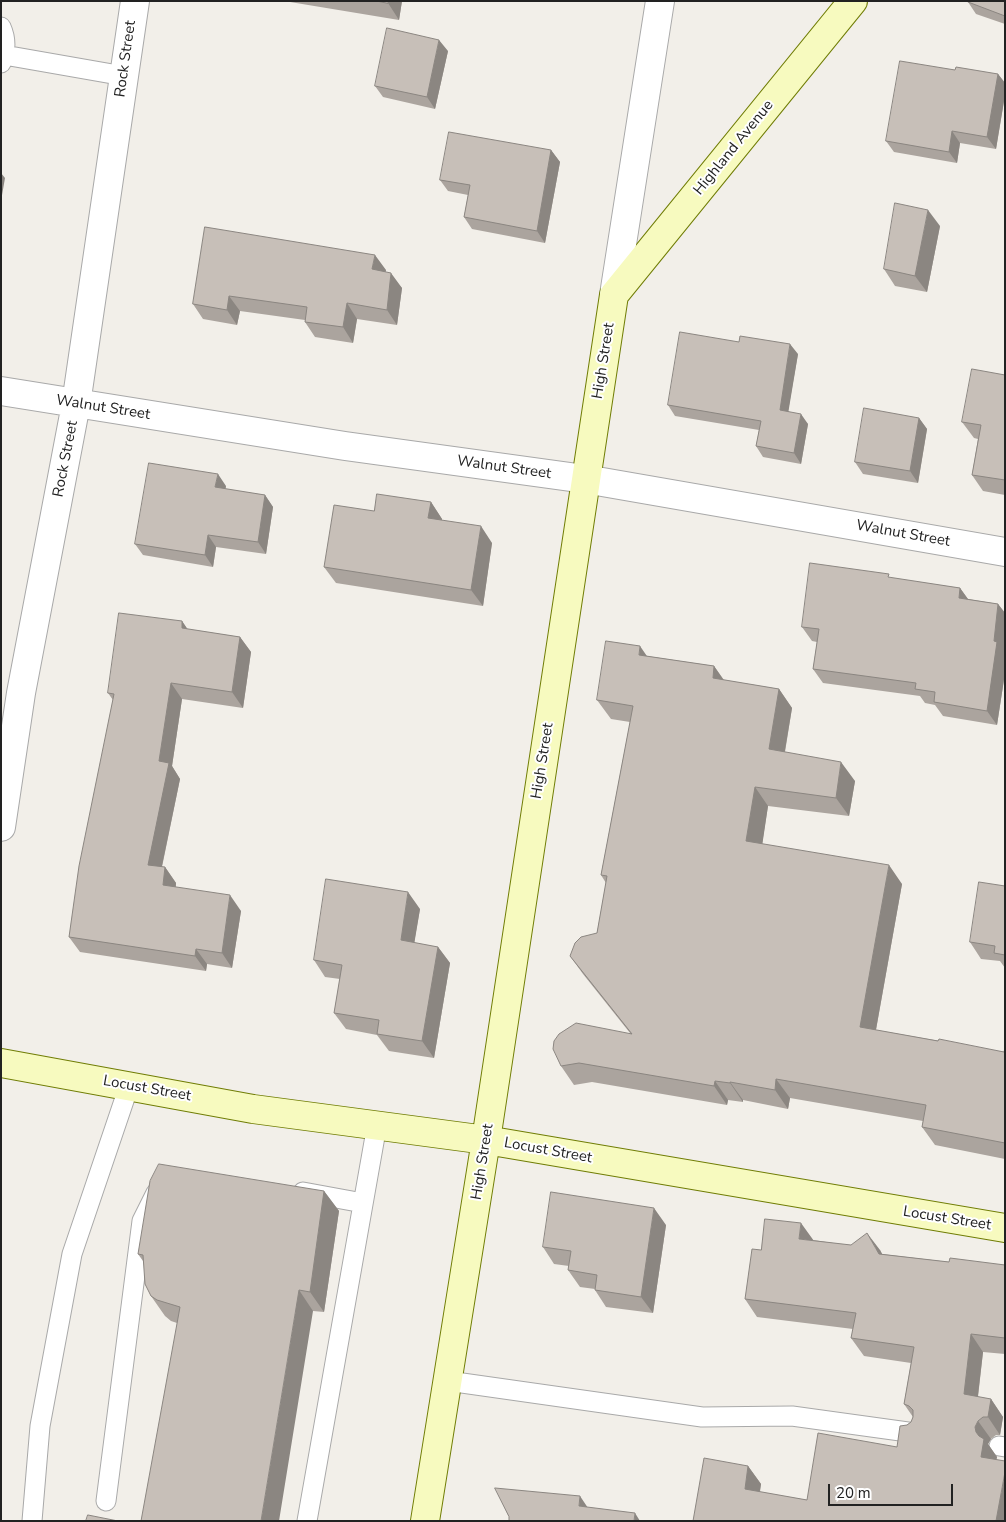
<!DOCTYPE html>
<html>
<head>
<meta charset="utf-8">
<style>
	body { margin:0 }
	#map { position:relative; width:1006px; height:1522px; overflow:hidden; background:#f2efe9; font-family:"Nunito Sans",sans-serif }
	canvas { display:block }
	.frame { position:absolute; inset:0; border:2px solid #222; pointer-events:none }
	.scale { position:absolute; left:828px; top:1484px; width:125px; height:22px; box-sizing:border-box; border:2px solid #222; border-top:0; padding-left:6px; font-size:15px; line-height:18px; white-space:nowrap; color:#222; -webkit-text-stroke:4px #fff; paint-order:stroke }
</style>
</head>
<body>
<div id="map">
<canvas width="1006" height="1522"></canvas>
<div class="frame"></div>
<div class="scale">20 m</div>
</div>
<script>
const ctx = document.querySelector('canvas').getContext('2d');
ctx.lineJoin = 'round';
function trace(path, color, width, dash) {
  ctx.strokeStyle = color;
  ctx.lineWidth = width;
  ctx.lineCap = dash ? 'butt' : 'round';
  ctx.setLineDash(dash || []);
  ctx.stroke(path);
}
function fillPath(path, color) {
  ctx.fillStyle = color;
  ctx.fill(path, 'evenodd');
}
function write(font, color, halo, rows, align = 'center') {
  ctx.font = font + ' "Nunito Sans",sans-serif';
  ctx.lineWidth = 4;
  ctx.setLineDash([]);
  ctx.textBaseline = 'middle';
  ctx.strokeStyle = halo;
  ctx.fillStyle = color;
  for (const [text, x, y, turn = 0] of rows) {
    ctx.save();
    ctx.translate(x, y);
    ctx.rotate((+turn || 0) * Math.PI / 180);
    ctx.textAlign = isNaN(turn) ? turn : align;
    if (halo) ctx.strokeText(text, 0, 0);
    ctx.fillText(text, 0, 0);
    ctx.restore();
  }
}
const lane = new Path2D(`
	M 1,27 C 6,38 6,51 1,63
	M 4,55 L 124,76
	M 303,1192 L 363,1203
	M 448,1381 L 702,1417 L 792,1416 L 915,1433
	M 999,1446 L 1005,1447
	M 106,1501 L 142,1221 L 156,1193
	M 32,1521 L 40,1426 L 72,1254 L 129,1086
	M 307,1521 L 377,1125`);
const street = new Path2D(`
	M 614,295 L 660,1
	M 1,391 L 345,446 L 585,479 L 1005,552
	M 1,827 L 21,693 L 76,404 L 135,1`);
const secondary = new Path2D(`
	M 1,1063 L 253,1109 L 486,1140 L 1005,1228
	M 425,1521 L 486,1140 L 614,295 L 853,1`);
trace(lane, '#a9a9a9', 21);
trace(street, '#a9a9a9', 30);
trace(secondary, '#707d05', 30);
trace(lane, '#fff', 19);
trace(street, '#fff', 28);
trace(secondary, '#f7fabf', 28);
fillPath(new Path2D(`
	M 284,1 L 402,1 L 399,20 Z
	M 1005,1 L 1005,24 L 976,14 L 968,2 Z
	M 448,51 L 435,109 L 383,97 L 375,86 Z
	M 955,70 L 998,74 L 1005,83 L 1005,95 L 996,149 L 960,143 L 957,163 L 894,152 L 886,141 Z
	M 551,150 L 560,162 L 545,243 L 472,229 L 464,217 L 468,195 L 448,191 L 440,180 Z
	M 940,226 L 927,292 L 895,286 L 884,269 Z
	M 205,227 L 386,270 L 385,272 L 402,288 L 397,325 L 357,319 L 353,343 L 315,337 L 305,322 L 305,320 L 240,311 L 237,325 L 203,319 L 193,304 Z
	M 798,354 L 788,411 L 808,424 L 801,464 L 763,457 L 756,446 L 759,430 L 675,416 L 668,405 Z
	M 1005,375 L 1005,495 L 983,491 L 972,475 L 978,439 L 974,438 L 962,422 Z
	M 919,418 L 927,429 L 918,483 L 863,474 L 855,462 Z
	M 226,486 L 225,489 L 265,495 L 273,507 L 266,554 L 216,547 L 213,567 L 143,555 L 135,544 Z
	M 431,502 L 442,519 L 442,520 L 492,543 L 483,606 L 336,583 L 324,567 L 374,511 Z
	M 891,578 L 960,588 L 968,599 L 998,604 L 1005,613 L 1004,652 L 1005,653 L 1005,673 L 997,725 L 943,716 L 935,705 L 925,703 L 920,696 L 823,683 L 813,669 L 817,642 L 812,641 L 802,627 Z
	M 182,621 L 187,629 L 240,637 L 251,652 L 243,708 L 182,699 L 172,766 L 180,779 L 162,867 L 165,867 L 176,883 L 176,887 L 241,911 L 232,968 L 207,964 L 206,971 L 80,952 L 69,937 L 113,700 L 108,693 Z
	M 647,656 L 714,666 L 724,680 L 779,689 L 792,708 L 785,752 L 855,781 L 849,816 L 768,806 L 762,844 L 902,884 L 876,1030 L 1004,1052 L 1005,1048 L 1005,1159 L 935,1145 L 922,1127 L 923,1121 L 790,1098 L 788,1109 L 743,1100 L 743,1102 L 728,1100 L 727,1105 L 592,1082 L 574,1085 L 561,1066 L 630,1033 L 583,974 L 570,956 L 597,933 L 606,883 L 601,875 L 630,722 L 611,719 L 597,700 Z
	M 1005,886 L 1005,968 L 1000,961 L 981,959 L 970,942 Z
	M 420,909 L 414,943 L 438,947 L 450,963 L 434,1058 L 389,1051 L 377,1035 L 346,1029 L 334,1013 L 340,979 L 325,977 L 314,960 Z
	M 324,1191 L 339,1211 L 324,1312 L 313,1311 L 177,1323 L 171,1321 L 165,1316 L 151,1296 L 143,1261 L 138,1254 Z
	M 666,1225 L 653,1313 L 606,1307 L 595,1290 L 595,1289 L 580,1287 L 568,1270 L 569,1266 L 554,1264 L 543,1247 Z
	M 813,1240 L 880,1250 L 882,1254 L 949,1262 L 1005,1265 L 1005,1354 L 983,1352 L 978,1397 L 991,1399 L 1003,1417 L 1000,1435 L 996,1435 L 991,1439 L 988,1444 L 997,1457 L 996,1459 L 1005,1521 L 693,1521 L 748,1466 L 761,1484 L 760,1492 L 807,1500 L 897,1447 L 907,1425 L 911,1422 L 913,1417 L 904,1404 L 911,1363 L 864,1356 L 851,1338 L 853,1329 L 757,1317 L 745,1299 L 761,1250 Z`), '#aba49e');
fillPath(new Path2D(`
	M 388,1 L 402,1 L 399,20 L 388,3 Z
	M 439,40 L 448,51 L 435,109 L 427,97 Z
	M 998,74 L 1005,83 L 1005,95 L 996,149 L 987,137 Z
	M 952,131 L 960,143 L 957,163 L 949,152 Z
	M 551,150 L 560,162 L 545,243 L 537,231 Z
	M 1,173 L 5,178 L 1,201 Z
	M 928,210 L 940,226 L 927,292 L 915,276 Z
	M 375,255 L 386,270 L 383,285 L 372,269 Z
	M 391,273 L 402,288 L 397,325 L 387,310 Z
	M 229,296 L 240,311 L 237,325 L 227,310 Z
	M 347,303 L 357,319 L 353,343 L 343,327 Z
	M 790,344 L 798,354 L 787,420 L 780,410 Z
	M 801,414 L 808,424 L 801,464 L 794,453 Z
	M 919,418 L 927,429 L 918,483 L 910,471 Z
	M 218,474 L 226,486 L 224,499 L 215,487 Z
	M 265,495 L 273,507 L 266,554 L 258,542 Z
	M 431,502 L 442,519 L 440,535 L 428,518 Z
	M 481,526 L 492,543 L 483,606 L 471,590 Z
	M 208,535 L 216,547 L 213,567 L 205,555 Z
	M 960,588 L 970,602 L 959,598 Z
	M 998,604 L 1005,613 L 1004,652 L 1005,653 L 1005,673 L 997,725 L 987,711 L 994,641 Z
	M 182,621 L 193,637 L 182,628 Z
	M 240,637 L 251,652 L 243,708 L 232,692 Z
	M 640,646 L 653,665 L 639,655 Z
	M 714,666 L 727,685 L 713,678 Z
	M 171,683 L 182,699 L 172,766 L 180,779 L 159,880 L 148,865 L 159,761 Z
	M 779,689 L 792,708 L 782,768 L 769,749 Z
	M 841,762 L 855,781 L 849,816 L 836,798 Z
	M 755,787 L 768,806 L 760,860 L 746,841 Z
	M 889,865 L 902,884 L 873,1046 L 860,1027 Z
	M 165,867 L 176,883 L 174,901 L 163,885 Z
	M 408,892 L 420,909 L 412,957 L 401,940 Z
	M 230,895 L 241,911 L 232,968 L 222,953 Z
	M 438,947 L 450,963 L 434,1058 L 422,1041 Z
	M 196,949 L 207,964 L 206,971 L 195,956 Z
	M 776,1079 L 790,1098 L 788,1109 L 775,1090 Z
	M 715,1081 L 728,1100 L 727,1105 L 714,1086 Z
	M 730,1082 L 743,1100 L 743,1102 L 730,1083 Z
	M 324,1191 L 339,1211 L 324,1312 L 310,1292 Z
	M 654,1208 L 666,1225 L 653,1313 L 641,1297 Z
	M 801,1223 L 814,1241 L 799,1239 Z
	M 867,1233 L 880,1250 L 891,1271 L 879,1254 Z
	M 299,1290 L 313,1311 L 279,1521 L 261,1521 Z
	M 971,1334 L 983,1352 L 976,1412 L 964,1394 Z
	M 991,1399 L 1003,1417 L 1000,1435 L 988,1417 Z
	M 978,1421 L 991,1439 L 988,1444 L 997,1457 L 994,1474 L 981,1457 L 975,1427 Z
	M 748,1466 L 761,1484 L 757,1507 L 745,1489 Z
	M 1005,1472 L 1005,1521 L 996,1521 Z
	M 580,1496 L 588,1508 L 579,1506 Z
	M 635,1513 L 640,1521 L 634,1521 Z`), '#8b8681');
const building = new Path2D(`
	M 377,1 L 388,1 L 388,3 Z
	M 968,1 L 1005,1 L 1005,16 L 968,2 Z
	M 387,28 L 439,40 L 427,97 L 375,86 Z
	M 900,61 L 955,70 L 956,67 L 998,74 L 987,137 L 952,131 L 949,152 L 886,141 Z
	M 449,132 L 551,150 L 537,231 L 464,217 L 470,185 L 440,180 Z
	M 895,203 L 928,210 L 915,276 L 884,269 Z
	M 205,227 L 375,255 L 372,269 L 391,273 L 387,310 L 347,303 L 343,327 L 305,322 L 307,307 L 229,296 L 227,310 L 193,304 Z
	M 680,332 L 739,342 L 740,336 L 790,344 L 780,410 L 801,414 L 794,453 L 756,446 L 761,421 L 668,405 Z
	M 972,369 L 1005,375 L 1005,480 L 972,475 L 981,425 L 962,422 Z
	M 864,408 L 919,418 L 910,471 L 855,462 Z
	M 149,463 L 218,474 L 215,487 L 265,495 L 258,542 L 208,535 L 205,555 L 135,544 Z
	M 377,494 L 431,502 L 428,518 L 481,526 L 471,590 L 324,567 L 334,505 L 374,511 Z
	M 810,563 L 889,574 L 888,577 L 960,588 L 959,598 L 998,604 L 994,641 L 997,642 L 987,711 L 934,702 L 935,692 L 915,689 L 916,683 L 813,669 L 819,629 L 802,627 Z
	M 119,613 L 182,621 L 182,628 L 240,637 L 232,692 L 171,683 L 159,761 L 169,763 L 148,865 L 165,867 L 163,885 L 230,895 L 222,953 L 196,949 L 195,956 L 69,937 L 79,866 L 114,694 L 108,693 Z
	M 606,641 L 640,646 L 639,655 L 714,666 L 713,678 L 779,689 L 769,749 L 841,762 L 836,798 L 755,787 L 746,841 L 889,865 L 860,1027 L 938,1041 L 939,1039 L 1004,1052 L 1005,1048 L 1005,1143 L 922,1127 L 926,1105 L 776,1079 L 775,1090 L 730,1082 L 730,1083 L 715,1081 L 714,1086 L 579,1063 L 561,1066 L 553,1049 L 554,1041 L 559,1034 L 576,1023 L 632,1034 L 570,956 L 575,943 L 581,937 L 597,933 L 607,876 L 601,875 L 633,706 L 597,700 Z
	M 326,879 L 408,892 L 401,940 L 438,947 L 422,1041 L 377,1034 L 379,1020 L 334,1013 L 342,965 L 314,960 Z
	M 979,882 L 1005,886 L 1005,955 L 994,953 L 995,946 L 970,942 Z
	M 159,1164 L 324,1191 L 310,1292 L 299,1290 L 261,1521 L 141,1521 L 180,1307 L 157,1300 L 151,1296 L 145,1284 L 143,1255 L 138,1254 L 150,1181 Z
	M 551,1192 L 654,1208 L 641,1297 L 595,1290 L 597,1275 L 568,1270 L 571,1251 L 543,1247 Z
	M 765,1219 L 801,1223 L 799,1239 L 851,1245 L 867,1233 L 879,1254 L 949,1262 L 950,1258 L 1005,1265 L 1005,1338 L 971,1334 L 964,1394 L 991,1399 L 988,1417 L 983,1417 L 978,1421 L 975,1427 L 976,1432 L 979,1436 L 984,1439 L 981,1457 L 1005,1461 L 1005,1472 L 996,1521 L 693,1521 L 704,1458 L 748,1466 L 745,1489 L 807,1500 L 818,1433 L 897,1447 L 900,1426 L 907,1425 L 911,1422 L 913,1417 L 913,1410 L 909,1406 L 904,1404 L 914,1347 L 851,1338 L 856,1313 L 745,1299 L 752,1249 L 761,1250 Z
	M 495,1488 L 580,1496 L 579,1506 L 635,1513 L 634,1521 L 509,1521 L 509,1517 Z
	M 88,1515 L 118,1521 L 86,1521 Z`);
fillPath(building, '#c7bfb8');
trace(building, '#8b8681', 1);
write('15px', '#222', '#fff', [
	["Rock Street",126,59,-82],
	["Highland Avenue",734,148,-51],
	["High Street",604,361,-81],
	["Walnut Street",103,408,9],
	["Rock Street",66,459,-79],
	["Walnut Street",504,468,8],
	["Walnut Street",903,534,10],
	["High Street",543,761,-81],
	["Locust Street",147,1089,10],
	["Locust Street",548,1151,10],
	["High Street",483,1162,-81],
	["Locust Street",947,1219,9]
]);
</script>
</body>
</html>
